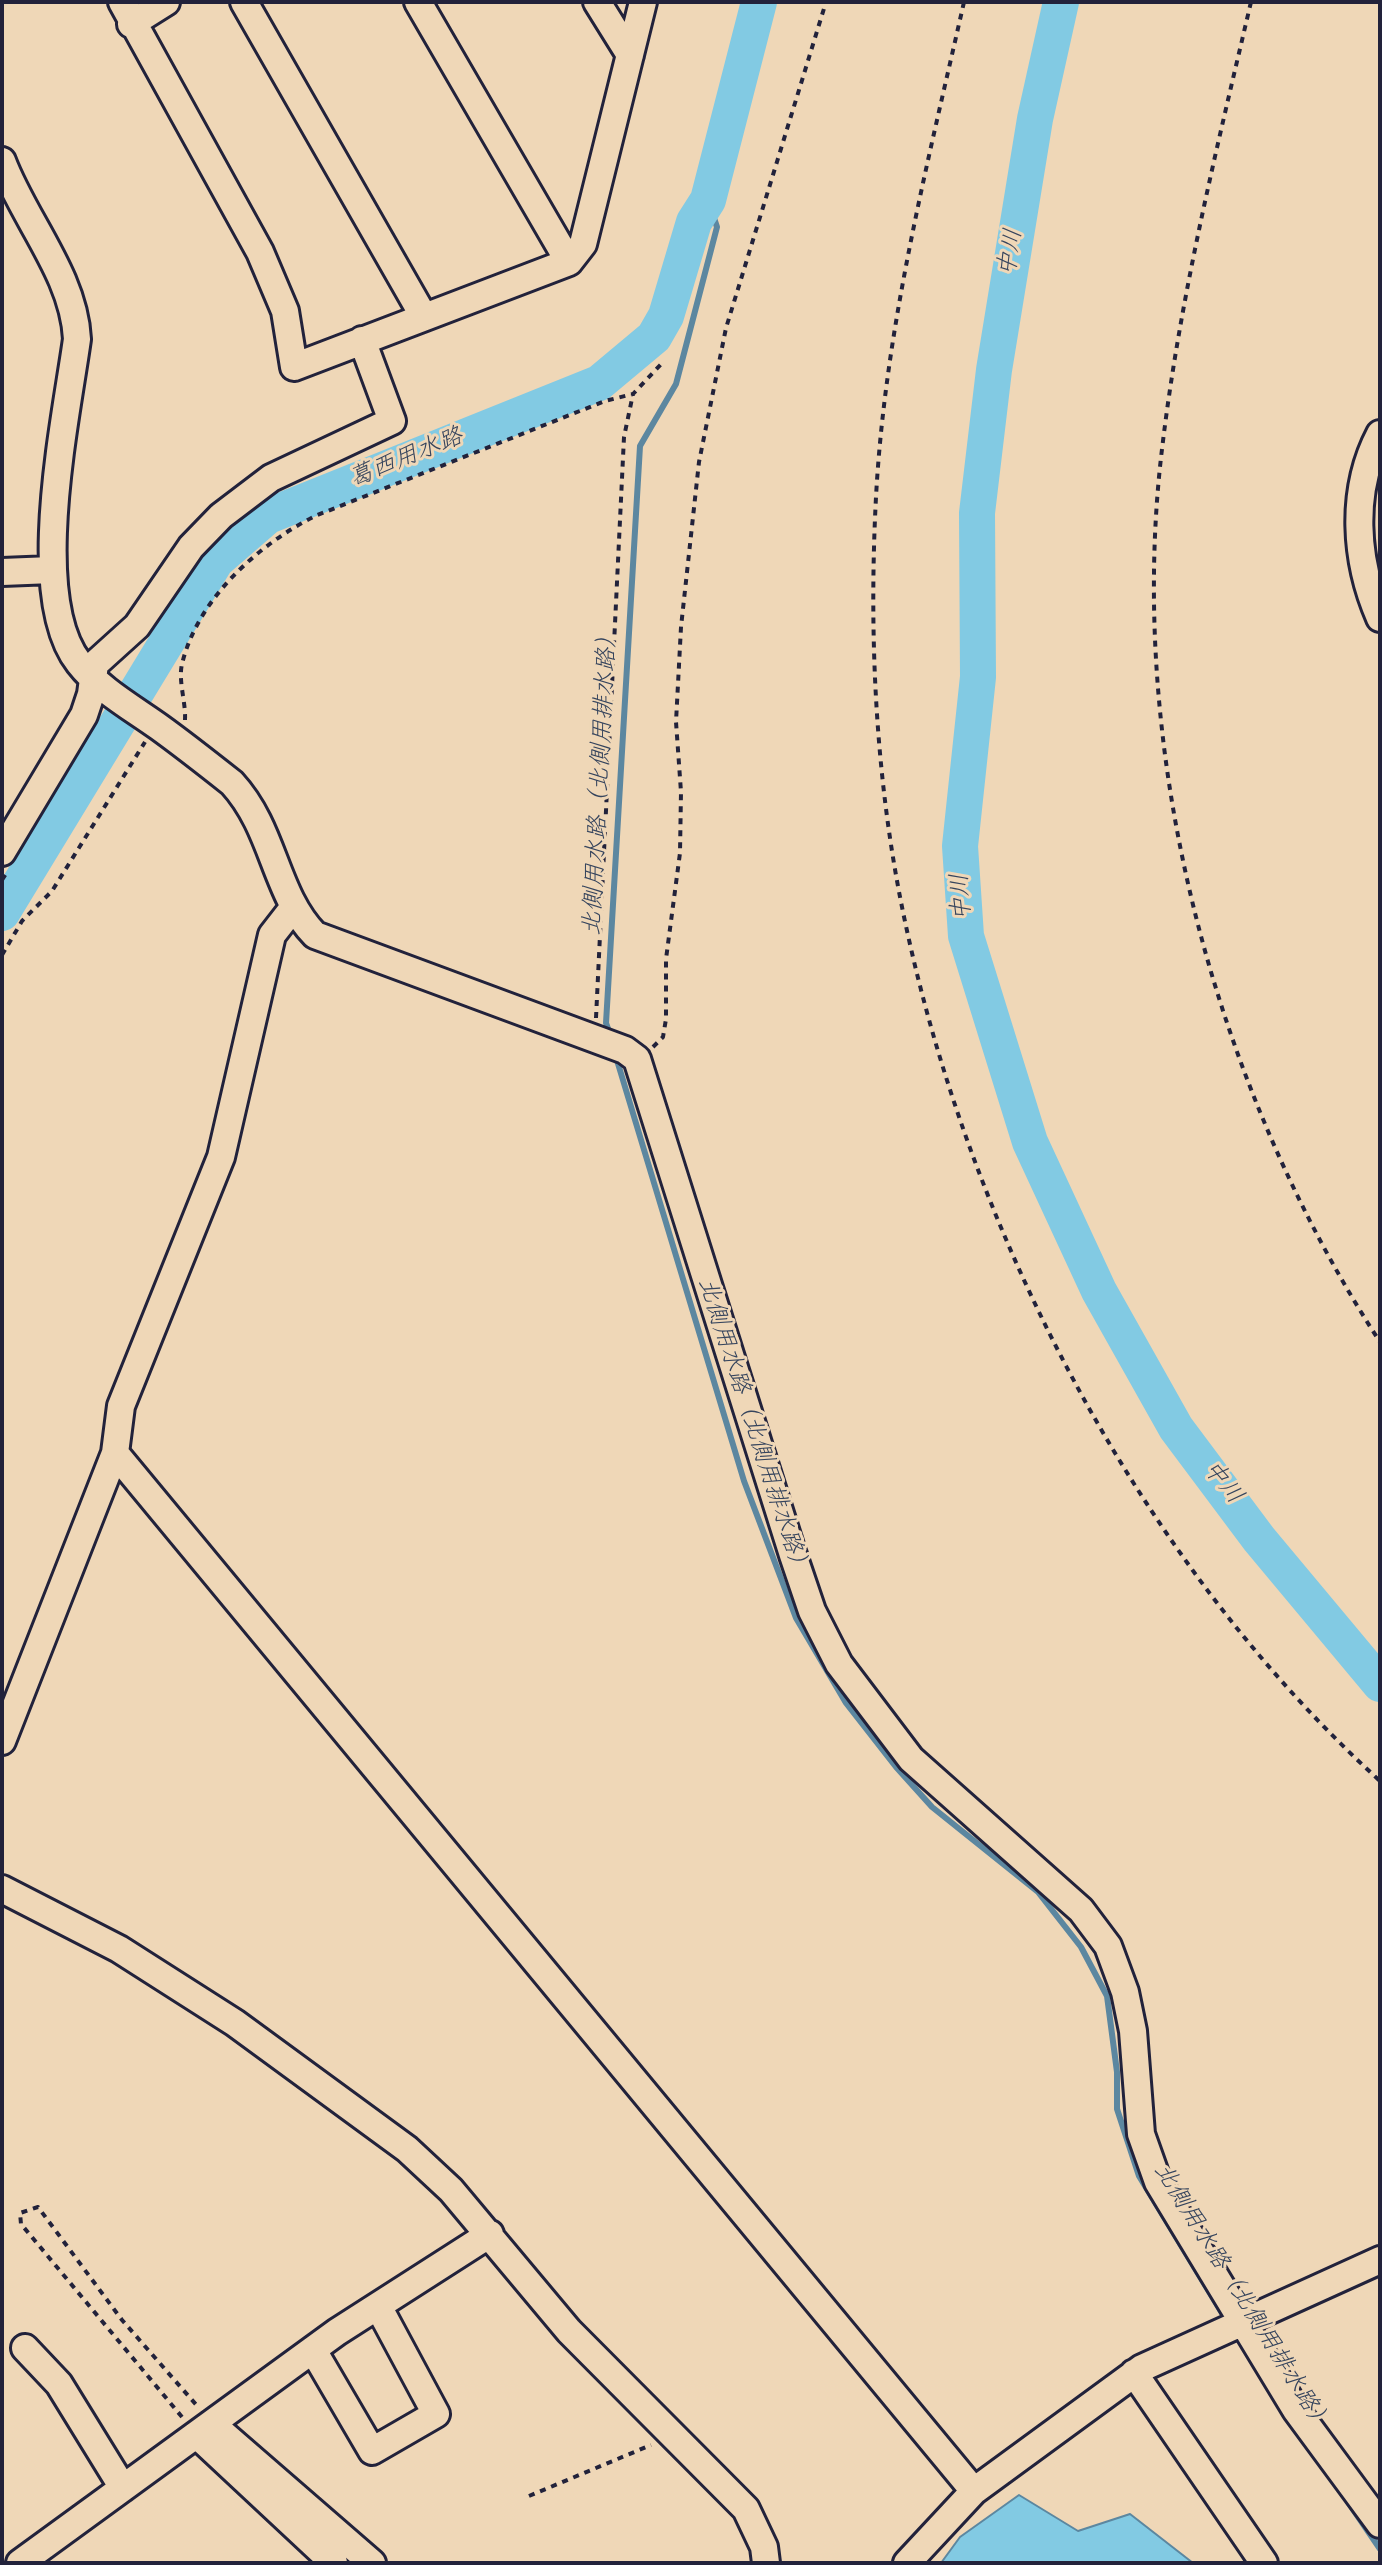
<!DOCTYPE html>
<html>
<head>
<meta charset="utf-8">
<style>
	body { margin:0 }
	#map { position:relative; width:1382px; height:2565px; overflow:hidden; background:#efd7b7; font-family:"Gochi Hand",sans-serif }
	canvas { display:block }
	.frame { position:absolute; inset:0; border:4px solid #22223b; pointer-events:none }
</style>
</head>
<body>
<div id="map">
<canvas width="1382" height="2565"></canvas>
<div class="frame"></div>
</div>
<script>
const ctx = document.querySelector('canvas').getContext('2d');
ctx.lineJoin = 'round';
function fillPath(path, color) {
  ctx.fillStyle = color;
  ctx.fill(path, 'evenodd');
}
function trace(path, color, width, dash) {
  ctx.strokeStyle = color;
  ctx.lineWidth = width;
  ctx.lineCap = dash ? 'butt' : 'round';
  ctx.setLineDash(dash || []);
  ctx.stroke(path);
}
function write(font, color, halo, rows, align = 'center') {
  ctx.font = font + ' "Gochi Hand","Klee One",sans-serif';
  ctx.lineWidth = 6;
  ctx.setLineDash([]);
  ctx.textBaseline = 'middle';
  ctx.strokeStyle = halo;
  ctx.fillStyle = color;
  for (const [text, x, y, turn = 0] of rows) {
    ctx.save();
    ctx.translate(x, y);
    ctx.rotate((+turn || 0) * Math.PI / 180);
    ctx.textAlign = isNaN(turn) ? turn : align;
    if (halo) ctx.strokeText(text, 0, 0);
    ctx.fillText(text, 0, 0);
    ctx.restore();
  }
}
const water = new Path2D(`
	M 1019,2495 L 1078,2531 L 1130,2514 L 1193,2563 L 941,2563 L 960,2537 Z`);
fillPath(water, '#82cae3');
trace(water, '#5c87a0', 2);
trace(new Path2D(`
	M 610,1034 L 606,1023 L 640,446 L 676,384 L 717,227 L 708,200
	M 616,1057 L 744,1481 L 796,1618 L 846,1703 L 896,1767 L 932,1807 L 1038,1892 L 1081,1947 L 1107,1996 L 1117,2072 L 1117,2109 L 1139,2176 L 1228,2323
	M 1348,2502 L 1380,2549`), '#5c87a0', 6);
trace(new Path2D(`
	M 1061,2 L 1035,119 L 994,370 L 977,513 L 978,677 L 960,846 L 966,936 L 1030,1142 L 1099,1291 L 1176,1428 L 1259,1539 L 1380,1684
	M 2,913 L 216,561 L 268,516 L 599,383 L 654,337 L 666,316 L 694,222 L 708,200 L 759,2`), '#82cae3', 36);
const minor = new Path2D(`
	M 122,2 L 260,252 L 285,311 L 294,367 L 569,262 L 583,244 L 643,2
	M 244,2 L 424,317
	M 418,2 L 569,262
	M 597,2 L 630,55
	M 131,24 L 166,2
	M 2,161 C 24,220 74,275 77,339 C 66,419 27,597 79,663 C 100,690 131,707 159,727 C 184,745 208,764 232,783 C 275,830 274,893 315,935 L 625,1050 L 637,1059 L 793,1555 L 812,1611 L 839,1664 L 911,1759 L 1081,1910 L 1108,1946 L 1125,1992 L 1133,2031 L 1141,2134 L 1158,2182 L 1296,2410 L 1380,2524
	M 1380,434 C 1350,491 1355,561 1380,618
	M 2,572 L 52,570
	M 2,852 L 84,715 L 91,694 L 95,664 L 137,626 L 191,547 L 221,516 L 271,478 L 392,421 L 362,340
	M 115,1453 L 974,2491
	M 2,1741 L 115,1453 L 121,1406 L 221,1157 L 272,935 L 293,908
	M 2,1889 L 119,1949 L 235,2023 L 407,2149 L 451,2190 L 569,2331 L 746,2509 L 764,2547 L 766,2563
	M 25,2348 L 59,2384 L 123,2488
	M 313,2350 L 372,2451 L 436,2414 L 378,2306
	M 1134,2373 L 1264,2563
	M 213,2425 L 372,2563
	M 197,2435 L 334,2563
	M 20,2563 L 337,2332 L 490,2234
	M 907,2563 L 974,2491 L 1142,2368 L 1380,2260`);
trace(minor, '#22223b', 32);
trace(new Path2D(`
	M 964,2 C 927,166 885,329 876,497 C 869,631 875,770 901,902 C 965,1224 1136,1559 1380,1781
	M 1251,2 C 1217,147 1181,293 1163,441 C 1124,746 1213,1086 1380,1342
	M 185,720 C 186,702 178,681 182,664 C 198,598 258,545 315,516 L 605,401 L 633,394 L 664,361
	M 2,880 L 7,872
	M 2,955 L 22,921 L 52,891 L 145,742
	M 596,1018 L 624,437 L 633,394
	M 653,1047 L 663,1037 L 666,1019 L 666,959 L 680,853 L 681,792 L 676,722 L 681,627 L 699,462 L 726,328 L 826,2
	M 182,2417 L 21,2224 L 20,2213 L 38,2207 L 122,2320 L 199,2408
	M 529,2496 L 651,2445`), '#22223b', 4, [6, 6]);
trace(minor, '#efd7b7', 26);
write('italic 24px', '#35445d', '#efd7b7', [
	["中川",1013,253,-81],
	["葛西用水路",407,460,-22],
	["北側用水路（北側用排水路）",603,780,-87],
	["中川",964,897,-94],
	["北側用水路（北側用排水路）",751,1428,72],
	["中川",1221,1484,51],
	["北側用水路（北側用排水路）",1240,2299,58]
]);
</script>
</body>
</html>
